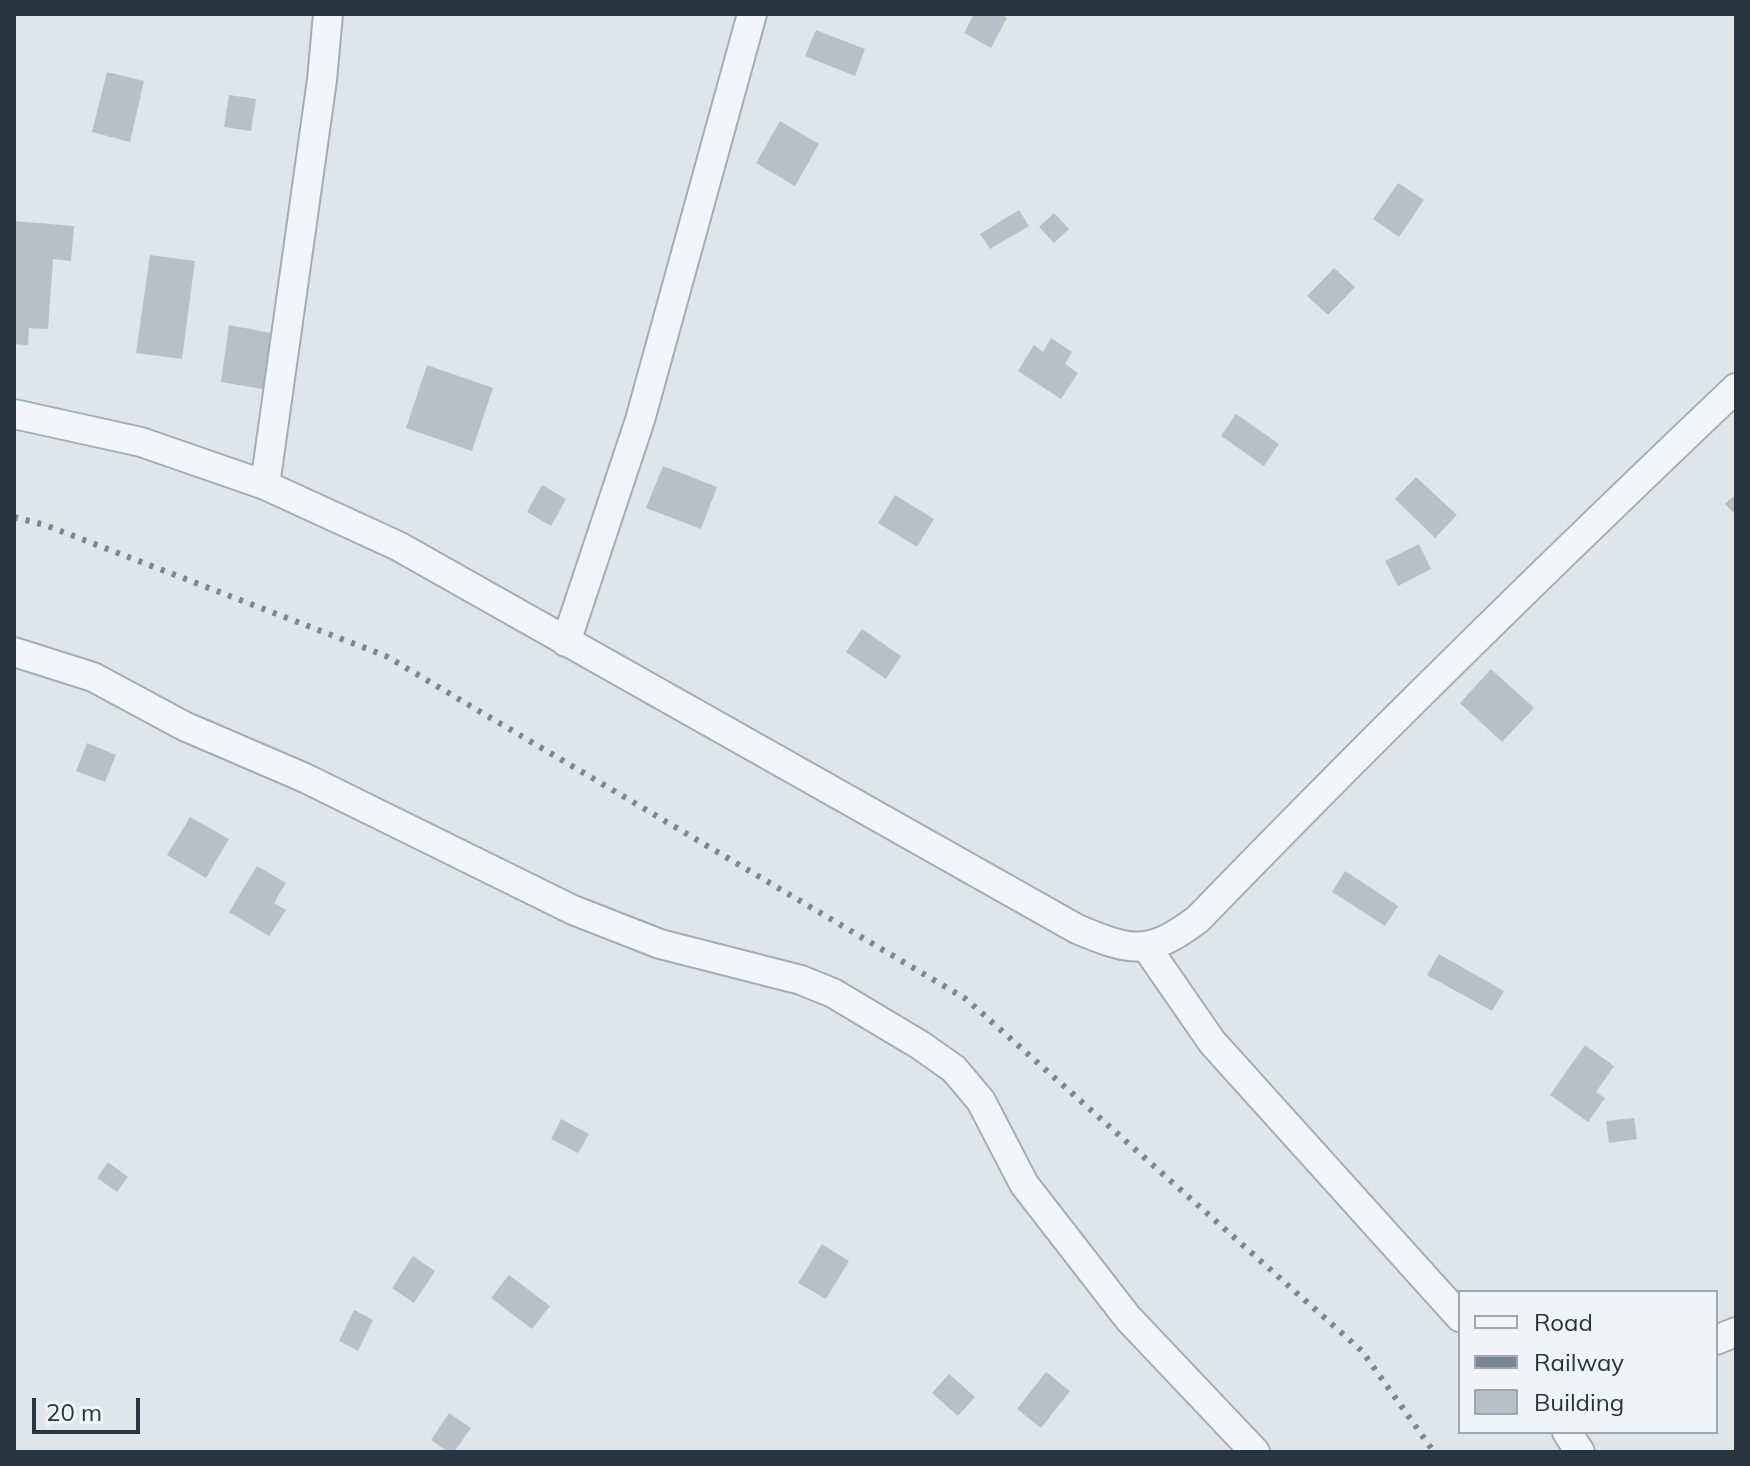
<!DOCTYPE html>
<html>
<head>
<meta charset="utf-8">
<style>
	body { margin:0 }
	#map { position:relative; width:1750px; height:1466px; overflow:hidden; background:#e0e5ea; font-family:Mulish,sans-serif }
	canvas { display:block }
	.frame { position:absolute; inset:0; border:16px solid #293441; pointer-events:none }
	.legend { position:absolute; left:1458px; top:1290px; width:260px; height:144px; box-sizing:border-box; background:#f0f4f7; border:2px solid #a0a7ae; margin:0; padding:10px 14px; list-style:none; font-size:24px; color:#293441 }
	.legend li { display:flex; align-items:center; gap:16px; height:40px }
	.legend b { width:40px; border:2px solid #a0a7ae }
	.scale { position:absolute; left:32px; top:1398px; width:108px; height:36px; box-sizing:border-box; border:4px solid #293441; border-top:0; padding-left:10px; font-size:24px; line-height:28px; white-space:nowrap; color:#293441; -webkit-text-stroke:6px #f0f4f7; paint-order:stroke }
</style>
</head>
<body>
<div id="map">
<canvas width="1750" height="1466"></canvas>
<div class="frame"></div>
<ul class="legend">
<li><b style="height:10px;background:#f3f5f8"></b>Road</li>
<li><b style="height:10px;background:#7a8693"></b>Railway</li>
<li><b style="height:22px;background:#b8bfc7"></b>Building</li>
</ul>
<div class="scale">20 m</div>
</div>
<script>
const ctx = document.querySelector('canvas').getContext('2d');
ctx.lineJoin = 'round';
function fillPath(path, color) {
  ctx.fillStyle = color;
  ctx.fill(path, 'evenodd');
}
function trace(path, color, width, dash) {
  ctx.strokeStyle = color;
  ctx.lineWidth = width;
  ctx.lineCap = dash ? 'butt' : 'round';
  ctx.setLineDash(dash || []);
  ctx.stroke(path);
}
fillPath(new Path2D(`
	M 974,14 L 1001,14 L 1007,18 L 991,48 L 964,33 Z
	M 816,30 L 865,49 L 855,76 L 805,56 Z
	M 107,72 L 144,81 L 130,142 L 92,132 Z
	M 229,95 L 256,99 L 251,131 L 224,127 Z
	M 780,121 L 819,144 L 795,186 L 756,163 Z
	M 1398,183 L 1424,200 L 1399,237 L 1373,219 Z
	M 1019,210 L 1029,226 L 990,249 L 980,234 Z
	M 1054,213 L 1069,229 L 1054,243 L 1039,227 Z
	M 14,221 L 74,226 L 71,261 L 53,259 L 48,329 L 29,328 L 28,345 L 14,344 Z
	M 150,255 L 195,261 L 182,359 L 136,353 Z
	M 1334,268 L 1355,287 L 1328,315 L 1307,296 Z
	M 229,325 L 271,333 L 263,389 L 221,382 Z
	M 1051,338 L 1072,352 L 1065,364 L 1078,373 L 1061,399 L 1018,371 L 1034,345 L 1043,352 Z
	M 427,365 L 493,388 L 472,451 L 406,428 Z
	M 1236,414 L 1279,444 L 1264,466 L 1221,436 Z
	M 663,466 L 717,487 L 701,529 L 646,508 Z
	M 1416,477 L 1457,515 L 1435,538 L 1395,499 Z
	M 542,485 L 566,499 L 551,526 L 527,512 Z
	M 1736,494 L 1736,515 L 1725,504 Z
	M 895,495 L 934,519 L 917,547 L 878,523 Z
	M 1419,544 L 1431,569 L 1398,586 L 1385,561 Z
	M 862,629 L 901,656 L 886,679 L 846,652 Z
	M 1491,669 L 1534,708 L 1502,742 L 1460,703 Z
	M 87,743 L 116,755 L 105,782 L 76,771 Z
	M 190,817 L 229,839 L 206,878 L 167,855 Z
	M 257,866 L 286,883 L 274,903 L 286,910 L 269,936 L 229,912 Z
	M 1345,871 L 1398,906 L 1385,926 L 1332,892 Z
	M 1439,954 L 1504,991 L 1492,1011 L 1427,975 Z
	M 1585,1045 L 1614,1066 L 1596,1092 L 1605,1098 L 1588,1122 L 1550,1095 Z
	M 1634,1118 L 1637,1139 L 1609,1143 L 1606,1121 Z
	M 561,1119 L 589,1134 L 578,1153 L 551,1139 Z
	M 108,1162 L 128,1177 L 117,1192 L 97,1178 Z
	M 822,1244 L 849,1261 L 826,1299 L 798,1283 Z
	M 413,1256 L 435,1271 L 414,1303 L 392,1288 Z
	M 509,1275 L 550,1306 L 532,1329 L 491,1298 Z
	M 354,1310 L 373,1320 L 358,1351 L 339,1341 Z
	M 1046,1372 L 1070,1391 L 1041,1428 L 1017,1409 Z
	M 949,1374 L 975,1397 L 958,1416 L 932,1393 Z
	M 449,1413 L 471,1428 L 454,1452 L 448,1452 L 431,1440 Z`), '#b8bfc7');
const street = new Path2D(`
	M 14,414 L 141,442 L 265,485 L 398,546 L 1077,929 C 1132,952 1149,956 1198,919 C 1373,738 1553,562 1736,388
	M 265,485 L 322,80 L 328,14
	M 566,642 L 640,420 L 752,14
	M 14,652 L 93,677 L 184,726 L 305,778 L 573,910 L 660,944 L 801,980 L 833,993 L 920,1045 L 954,1069 L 981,1101 L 1024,1184 L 1128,1318 L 1255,1452
	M 1147,948 L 1212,1042 L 1460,1317
	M 1716,1340 L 1736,1332
	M 1567,1432 L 1580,1452`);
trace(street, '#a5acb4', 32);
trace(street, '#f3f5f8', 28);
trace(new Path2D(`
	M 14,517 L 45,525 L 386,656 L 966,999 L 1362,1351 L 1434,1452`), '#7a8693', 6, [4, 8]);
</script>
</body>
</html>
